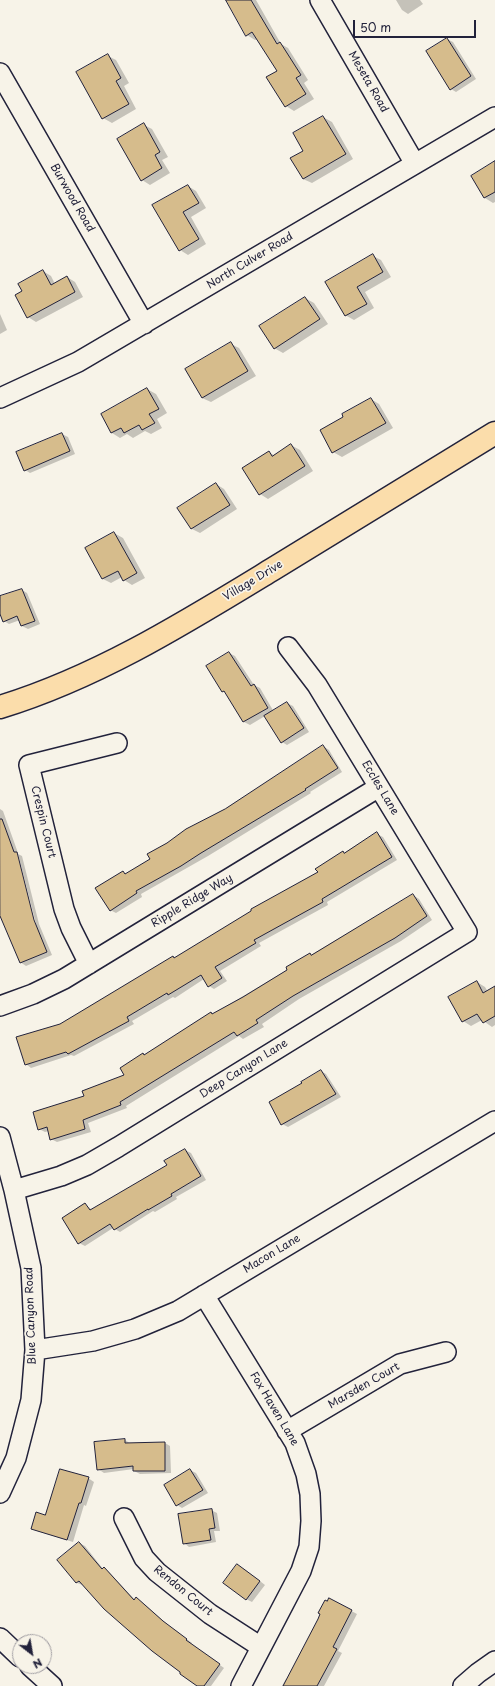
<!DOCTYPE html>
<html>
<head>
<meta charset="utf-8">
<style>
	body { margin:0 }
	#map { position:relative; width:495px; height:1686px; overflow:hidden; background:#f7f3e8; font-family:"Playpen Sans",sans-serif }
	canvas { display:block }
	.north { position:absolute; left:12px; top:1634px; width:40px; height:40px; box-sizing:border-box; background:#f7f3e8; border:1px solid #a29fa3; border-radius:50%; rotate:149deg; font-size:11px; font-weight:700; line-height:16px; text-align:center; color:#22223b }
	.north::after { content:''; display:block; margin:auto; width:14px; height:18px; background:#22223b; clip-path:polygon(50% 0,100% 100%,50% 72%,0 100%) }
	.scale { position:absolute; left:353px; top:20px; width:123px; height:18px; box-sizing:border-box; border:2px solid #22223b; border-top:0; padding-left:5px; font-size:12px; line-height:14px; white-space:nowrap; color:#22223b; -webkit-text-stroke:3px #f7f3e8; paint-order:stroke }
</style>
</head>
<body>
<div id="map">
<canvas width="495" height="1686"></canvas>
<div class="north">N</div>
<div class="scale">50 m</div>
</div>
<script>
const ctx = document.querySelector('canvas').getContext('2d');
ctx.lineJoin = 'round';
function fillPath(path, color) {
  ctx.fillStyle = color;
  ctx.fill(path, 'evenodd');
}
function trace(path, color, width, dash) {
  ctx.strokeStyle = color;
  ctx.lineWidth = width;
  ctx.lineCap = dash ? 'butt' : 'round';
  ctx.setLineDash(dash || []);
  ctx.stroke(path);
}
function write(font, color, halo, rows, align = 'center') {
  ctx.font = font + ' "Playpen Sans",sans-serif';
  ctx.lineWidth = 3.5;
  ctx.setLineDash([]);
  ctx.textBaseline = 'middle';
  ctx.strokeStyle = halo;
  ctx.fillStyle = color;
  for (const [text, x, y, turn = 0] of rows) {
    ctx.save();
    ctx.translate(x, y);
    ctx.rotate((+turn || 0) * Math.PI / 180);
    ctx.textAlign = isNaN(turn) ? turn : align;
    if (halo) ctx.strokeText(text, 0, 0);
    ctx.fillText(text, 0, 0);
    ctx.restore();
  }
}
fillPath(new Path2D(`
	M 227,0 L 256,0 L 281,44 L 288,48 L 308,80 L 304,83 L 314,99 L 294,111 L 286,106 L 278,71 L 258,39 L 255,40 L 247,35 Z
	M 396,0 L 420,0 L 423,4 L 408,14 L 402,10 Z
	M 447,39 L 453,42 L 476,79 L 456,92 L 451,89 Z
	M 108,56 L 116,60 L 129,83 L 124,86 L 136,109 L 112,123 L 103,118 Z
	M 323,117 L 332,122 L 353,159 L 312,183 L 303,179 L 305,151 Z
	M 144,125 L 152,129 L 168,157 L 162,160 L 170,173 L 150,185 L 142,180 Z
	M 495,162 L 495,202 L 493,203 L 485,198 L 472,176 Z
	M 188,186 L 196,191 L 206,208 L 191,217 L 206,244 L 188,255 L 180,250 L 154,205 Z
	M 373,256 L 381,260 L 391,277 L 365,292 L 374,308 L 354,320 L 345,315 L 326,282 Z
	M 43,271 L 51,276 L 55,284 L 67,277 L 75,282 L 83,297 L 36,322 L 28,317 L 23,291 Z
	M 305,298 L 314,303 L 328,324 L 283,353 L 274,348 Z
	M 0,314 L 7,330 L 0,334 Z
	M 231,344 L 239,348 L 256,376 L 211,402 L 202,398 Z
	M 147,389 L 156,394 L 167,413 L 157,419 L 162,428 L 151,434 L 145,431 L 133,438 L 127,434 L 120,438 L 112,433 L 102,415 Z
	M 371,399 L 379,404 L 393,428 L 342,457 L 333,452 L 321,431 L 344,418 Z
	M 62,434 L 68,437 L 75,454 L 30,473 L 25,470 Z
	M 291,445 L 300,450 L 313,471 L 268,499 L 260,494 L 269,452 L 275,456 Z
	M 216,484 L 224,489 L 237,509 L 200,533 L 192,529 L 179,508 Z
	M 114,533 L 123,538 L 145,578 L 132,585 L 124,580 L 122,577 L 111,583 L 103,579 L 86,548 Z
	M 22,590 L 27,593 L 40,624 L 28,629 L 22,626 L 20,620 L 9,624 L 4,621 L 0,612 L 0,598 Z
	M 229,653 L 235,656 L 254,685 L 260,688 L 274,712 L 287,703 L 293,706 L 309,732 L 287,745 L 282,742 L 265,716 L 250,725 L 244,722 L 228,694 L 223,691 Z
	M 323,746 L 329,750 L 342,772 L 310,792 L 311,793 L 208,856 L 141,894 L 142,897 L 116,913 L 110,910 L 123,872 L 126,874 L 151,860 L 225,809 Z
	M 0,809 L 3,811 L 18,853 L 16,853 L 34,925 L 36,924 L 18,854 L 22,856 L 39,924 L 52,955 L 26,966 L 20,962 L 0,915 Z
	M 377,834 L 383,837 L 397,860 L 327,902 L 328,905 L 259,943 L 261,946 L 220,971 L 227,981 L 214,989 L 209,986 L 204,979 L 175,998 L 173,997 L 132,1021 L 134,1024 L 74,1056 L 71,1055 L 31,1068 L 26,1064 L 60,1025 L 175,959 L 319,872 L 343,852 L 345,854 Z
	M 413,895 L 419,899 L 432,920 L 401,941 L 299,999 L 262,1024 L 264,1027 L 243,1039 L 239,1036 L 126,1106 L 127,1108 L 88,1123 L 91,1132 L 57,1142 L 51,1139 L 49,1131 L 45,1132 L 39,1129 L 85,1097 L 125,1075 L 144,1055 Z
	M 477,982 L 485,987 L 488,992 L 495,989 L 495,1025 L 492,1027 L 482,1020 L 471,1026 L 463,1021 Z
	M 321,1071 L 326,1074 L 341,1097 L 288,1127 L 282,1124 L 304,1084 Z
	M 185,1150 L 191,1153 L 206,1180 L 176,1197 L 177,1199 L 155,1212 L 153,1211 L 120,1232 L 113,1228 L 85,1246 L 79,1243 L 86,1205 L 92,1210 L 168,1165 Z
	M 125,1440 L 131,1444 L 165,1443 L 170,1446 L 171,1473 L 140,1474 L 134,1471 L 134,1469 L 104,1473 L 98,1469 Z
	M 190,1470 L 196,1473 L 208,1493 L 182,1508 L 177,1505 Z
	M 88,1478 L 94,1482 L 86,1506 L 84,1505 L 73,1542 L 37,1531 L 32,1528 Z
	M 211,1510 L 217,1513 L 220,1531 L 214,1531 L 216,1542 L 189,1547 L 184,1543 Z
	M 79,1543 L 85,1546 L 103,1569 L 109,1572 L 135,1600 L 137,1599 L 142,1602 L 169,1626 L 192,1643 L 191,1644 L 224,1668 L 211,1686 L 199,1686 L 83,1585 L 77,1583 L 58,1560 Z
	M 243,1568 L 265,1585 L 252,1602 L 246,1599 Z
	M 329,1599 L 357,1614 L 338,1651 L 342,1653 L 324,1686 L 282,1686 L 286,1679 L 287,1680 Z`), '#0003');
const building = new Path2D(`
	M 226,0 L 251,0 L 277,44 L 280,42 L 301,75 L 296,78 L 306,94 L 285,107 L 266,77 L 277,71 L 252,32 L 246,36 Z
	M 447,38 L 471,76 L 450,90 L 426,51 Z
	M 108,54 L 121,78 L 116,81 L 129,104 L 102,119 L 76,72 Z
	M 323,116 L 346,154 L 303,179 L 290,158 L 303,151 L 293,133 Z
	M 144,123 L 160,152 L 155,155 L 162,168 L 141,181 L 117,139 Z
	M 495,161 L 495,192 L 484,198 L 471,176 Z
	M 188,185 L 199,203 L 183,212 L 199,239 L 179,251 L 152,205 Z
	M 373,254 L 383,272 L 357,287 L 367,304 L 345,316 L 325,282 Z
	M 43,270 L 51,285 L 67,276 L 75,292 L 27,318 L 15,295 L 22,291 L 18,284 Z
	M 305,297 L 320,319 L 274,349 L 259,326 Z
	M 231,342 L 248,371 L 202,398 L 185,369 Z
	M 147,388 L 159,409 L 149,414 L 155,423 L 142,430 L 139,425 L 124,433 L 121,428 L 111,433 L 101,414 Z
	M 371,398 L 386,423 L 332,453 L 320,430 L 343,417 L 342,414 Z
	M 62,433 L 70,451 L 24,471 L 16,452 Z
	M 291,444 L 305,466 L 259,495 L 242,468 L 269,451 L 272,456 Z
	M 216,483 L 230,505 L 191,529 L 177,508 Z
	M 114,532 L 137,573 L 123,581 L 118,571 L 102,579 L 85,548 Z
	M 22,589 L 35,621 L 21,626 L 17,616 L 3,622 L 0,614 L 0,596 Z
	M 229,652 L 251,686 L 254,684 L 268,708 L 243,722 L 224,691 L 222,692 L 206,666 Z
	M 287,702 L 304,728 L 281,743 L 264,716 Z
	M 323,745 L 338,768 L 305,789 L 306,790 L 201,853 L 181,866 L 136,891 L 137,893 L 110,911 L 95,888 L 123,871 L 125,874 L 150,859 L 147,854 L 167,843 L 186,829 L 225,809 Z
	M 0,819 L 2,819 L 14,852 L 17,852 L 34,920 L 47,952 L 20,963 L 0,916 Z
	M 377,832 L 392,857 L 322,899 L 323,902 L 254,940 L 256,943 L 215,967 L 222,978 L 208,987 L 201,975 L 168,995 L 167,993 L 127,1017 L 129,1021 L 68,1054 L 66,1052 L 25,1065 L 16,1037 L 60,1024 L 85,1009 L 173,956 L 174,958 L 251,911 L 251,909 L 318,872 L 315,869 L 343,851 L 344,853 Z
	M 413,894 L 427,916 L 395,938 L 293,996 L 256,1020 L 258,1023 L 237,1036 L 234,1032 L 120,1102 L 121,1105 L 83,1120 L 85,1129 L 50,1140 L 47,1127 L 38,1130 L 33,1112 L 84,1096 L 82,1091 L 124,1075 L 120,1068 L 143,1053 L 144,1055 L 211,1012 L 212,1014 L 243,997 L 287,970 L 286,967 L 310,953 L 311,955 Z
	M 477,981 L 483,993 L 495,986 L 495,1016 L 483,1023 L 477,1014 L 462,1022 L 448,997 Z
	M 321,1070 L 336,1094 L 281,1125 L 269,1102 L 302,1083 L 301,1082 Z
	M 185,1149 L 201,1176 L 171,1194 L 172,1196 L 148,1210 L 148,1209 L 114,1230 L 110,1224 L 78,1244 L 62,1218 L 85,1203 L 90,1210 L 167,1165 L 164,1161 Z
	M 125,1439 L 125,1443 L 165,1442 L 165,1471 L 133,1471 L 133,1466 L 97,1470 L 94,1442 Z
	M 60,1469 L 89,1477 L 81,1503 L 79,1503 L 67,1540 L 31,1529 L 36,1512 L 45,1515 Z
	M 190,1469 L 203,1490 L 176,1506 L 164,1485 Z
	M 212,1509 L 215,1528 L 209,1529 L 211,1540 L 183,1544 L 178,1514 Z
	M 79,1542 L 102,1569 L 104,1567 L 134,1600 L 136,1597 L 163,1621 L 187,1639 L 186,1640 L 220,1664 L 204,1686 L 197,1686 L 180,1674 L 180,1672 L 152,1651 L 104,1609 L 79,1581 L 76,1583 L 57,1560 Z
	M 237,1564 L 260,1581 L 246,1600 L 223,1583 Z
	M 329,1598 L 352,1610 L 333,1647 L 337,1649 L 317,1686 L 283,1686 L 318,1619 L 320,1614 L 318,1613 L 325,1600 L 327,1601 Z`);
fillPath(building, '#d6bc8c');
trace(building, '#22223b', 1);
const minor = new Path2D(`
	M 320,0 L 415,164
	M 0,73 L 144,324
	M 0,398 L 78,362 L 495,117
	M 89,964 L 71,928 L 64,909 L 29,765 L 117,743
	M 0,1006 L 33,994 L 64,979 L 379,787
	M 0,1137 L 14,1190 L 31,1268 L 35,1350 L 31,1400 L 16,1458 L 0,1493
	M 14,1190 L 61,1176 L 87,1165 L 118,1147 L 467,932 L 317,685 L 288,647
	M 204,1295 L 295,1443 L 306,1474 L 310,1494 L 311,1521 L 309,1547 L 301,1571 L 241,1686
	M 35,1350 L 93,1341 L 135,1329 L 178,1311 L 495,1121
	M 287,1431 L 400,1364 L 446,1352
	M 124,1518 L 144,1558 L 157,1572 L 210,1614 L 261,1647
	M 0,1638 L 20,1657
	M 30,1666 L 52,1686
	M 463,1686 L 478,1673 L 495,1661`);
const major = new Path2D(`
	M 0,707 C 98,677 186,622 273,569 C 347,524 421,479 495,433`);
trace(minor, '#22223b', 22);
trace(major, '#22223b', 25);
trace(minor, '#f7f3e8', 19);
trace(major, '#fbddab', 22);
write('11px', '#22223b', '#f7f3e8', [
	["Meseta Road",368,82,60],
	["Burwood Road",72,198,60],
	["North Culver Road",250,261,-31],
	["Village Drive",253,581,-31],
	["Eccles Lane",380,788,59],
	["Crespin Court",43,822,76],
	["Ripple Ridge Way",192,901,-31],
	["Deep Canyon Lane",244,1069,-32],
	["Macon Lane",272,1254,-31],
	["Blue Canyon Road",31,1316,-92],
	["Marsden Court",364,1386,-30],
	["Fox Haven Lane",274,1409,59],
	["Rendon Court",183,1591,39]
]);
</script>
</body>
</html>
